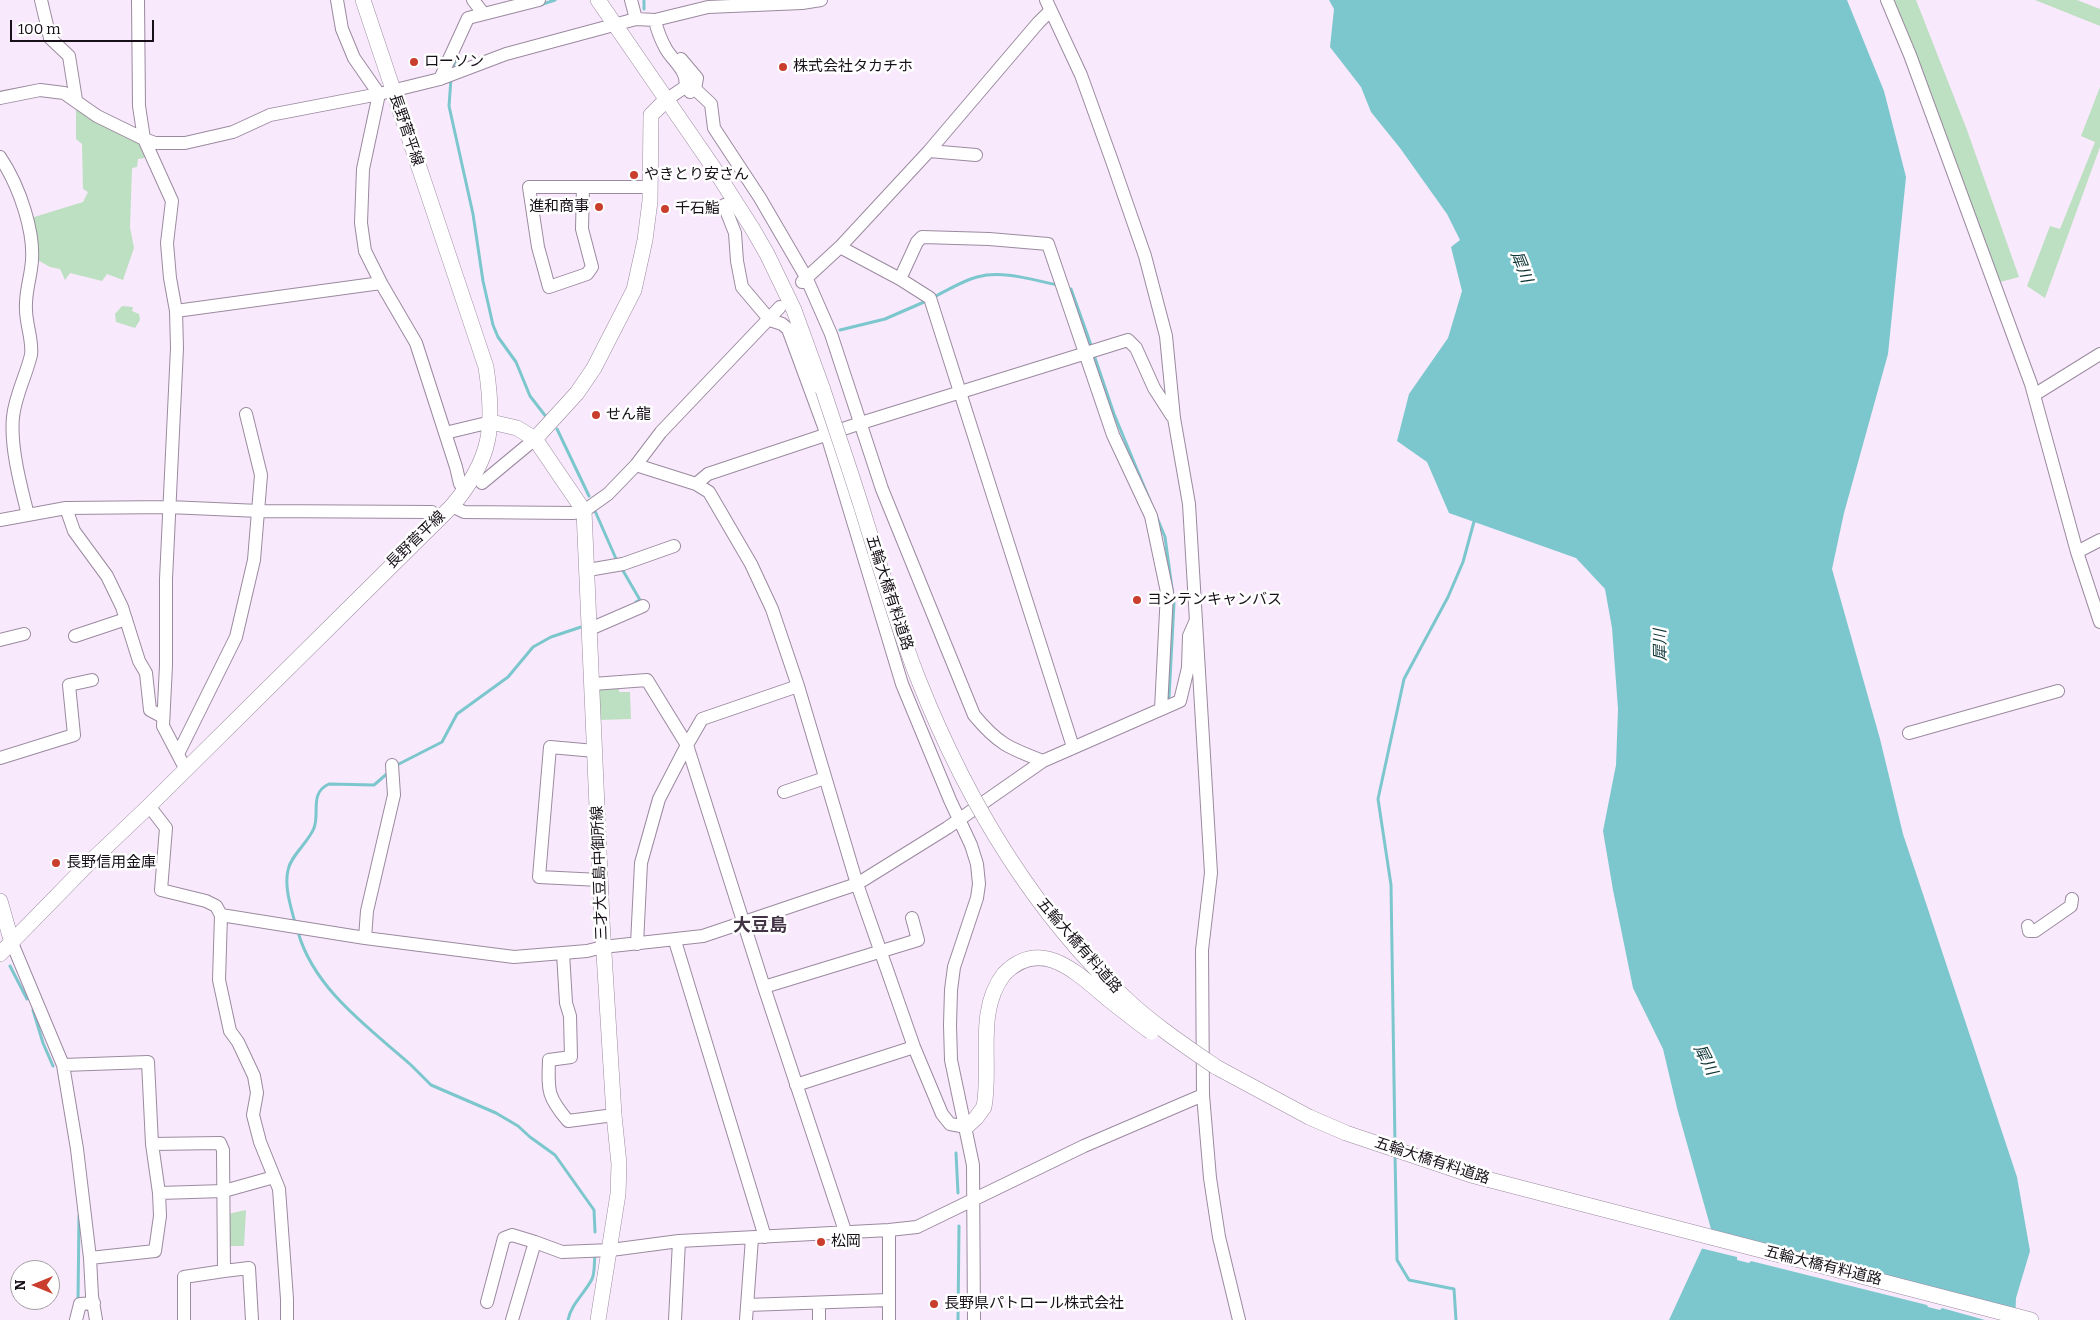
<!DOCTYPE html>
<html>
<head>
<meta charset="utf-8">
<style>
	body { margin:0 }
	#map { position:relative; width:2100px; height:1320px; overflow:hidden; background:#f9e9fc; font-family:Bitter,serif }
	canvas { display:block }
	.north { position:absolute; left:10px; top:1260px; width:50px; height:50px; box-sizing:border-box; background:#fff; border:1px solid #a29fa3; border-radius:50%; rotate:270deg; font-size:14px; font-weight:700; line-height:20px; text-align:center; color:#171018 }
	.north::after { content:''; display:block; margin:auto; width:18px; height:22px; background:#ca3e2e; clip-path:polygon(50% 0,100% 100%,50% 72%,0 100%) }
	.scale { position:absolute; left:10px; top:20px; width:144px; height:22px; box-sizing:border-box; border:2px solid #171018; border-top:0; padding-left:6px; font-size:15px; line-height:18px; white-space:nowrap; color:#171018; -webkit-text-stroke:4px #fff; paint-order:stroke }
</style>
</head>
<body>
<div id="map">
<canvas width="2100" height="1320"></canvas>
<div class="north">N</div>
<div class="scale">100 m</div>
</div>
<script>
const ctx = document.querySelector('canvas').getContext('2d');
ctx.lineJoin = 'round';
function fillPath(path, color) {
  ctx.fillStyle = color;
  ctx.fill(path, 'evenodd');
}
function trace(path, color, width, dash) {
  ctx.strokeStyle = color;
  ctx.lineWidth = width;
  ctx.lineCap = dash ? 'butt' : 'round';
  ctx.setLineDash(dash || []);
  ctx.stroke(path);
}
function write(font, color, halo, rows, align = 'center') {
  ctx.font = font + ' Bitter,"Noto Sans JP",serif';
  ctx.lineWidth = 5;
  ctx.setLineDash([]);
  ctx.textBaseline = 'middle';
  ctx.strokeStyle = halo;
  ctx.fillStyle = color;
  for (const [text, x, y, turn = 0] of rows) {
    ctx.save();
    ctx.translate(x, y);
    ctx.rotate((+turn || 0) * Math.PI / 180);
    ctx.textAlign = isNaN(turn) ? turn : align;
    if (halo) ctx.strokeText(text, 0, 0);
    ctx.fillText(text, 0, 0);
    ctx.restore();
  }
}
fillPath(new Path2D(`
	M 1894,0 L 1916,0 L 1967,130 L 2019,277 L 2000,282 Z
	M 2035,0 L 2077,0 L 2100,9 L 2100,26 Z
	M 2100,87 L 2100,147 L 2045,298 L 2027,286 L 2050,226 L 2060,229 L 2095,142 L 2081,136 Z
	M 76,108 L 138,140 L 145,158 L 138,159 L 137,167 L 132,168 L 130,227 L 134,248 L 123,280 L 107,274 L 102,281 L 70,273 L 65,280 L 60,269 L 50,267 L 36,259 L 31,218 L 83,202 L 88,192 L 83,189 L 82,144 L 76,139 Z
	M 122,306 L 133,307 L 132,311 L 139,314 L 140,320 L 135,328 L 116,322 L 115,314 Z
	M 619,686 L 619,692 L 630,692 L 631,719 L 598,720 L 597,691 L 600,687 Z
	M 246,1210 L 244,1246 L 228,1246 L 228,1214 Z`), '#bce0c1');
fillPath(new Path2D(`
	M 1329,0 L 1847,0 L 1884,91 L 1906,177 L 1888,354 L 1844,513 L 1832,569 L 1880,739 L 1903,834 L 2017,1177 L 2030,1251 L 2016,1298 L 2015,1320 L 1669,1320 L 1711,1229 L 1677,1108 L 1663,1049 L 1633,988 L 1613,890 L 1603,831 L 1616,765 L 1618,709 L 1612,628 L 1605,589 L 1576,558 L 1449,513 L 1427,462 L 1397,441 L 1409,394 L 1448,338 L 1462,291 L 1451,247 L 1460,240 L 1447,214 L 1400,148 L 1371,112 L 1361,87 L 1330,47 L 1334,9 Z`), '#7cc7cd');
fillPath(new Path2D(`
	M 1707,1232 L 2017,1320 L 1985,1320 L 1942,1308 L 1940,1310 L 1928,1307 L 1927,1305 L 1751,1261 L 1749,1263 L 1737,1260 L 1737,1257 L 1700,1248 Z`), '#f9e9fc');
trace(new Path2D(`
	M 644,0 L 644,9
	M 540,5 L 555,0
	M 452,70 L 458,55
	M 451,79 L 449,106 L 473,214 L 483,281 L 493,325 L 498,337 L 516,362 L 530,396 L 547,418
	M 1071,289 L 1091,345
	M 934,297 C 948,290 962,281 977,277 C 1003,270 1032,280 1058,285
	M 840,330 L 885,319 L 924,302
	M 1095,358 L 1114,414 L 1165,537 L 1174,603 L 1169,698
	M 557,429 L 589,496
	M 595,511 L 617,561
	M 622,569 L 640,600 L 636,602
	M 395,766 L 442,742 L 457,714 L 508,677 L 533,647 L 551,637 L 581,627
	M 295,923 C 291,907 284,887 288,870 C 291,855 308,843 314,828 C 320,813 309,793 329,784 L 374,785 L 389,772
	M 298,932 C 314,989 368,1027 411,1065 L 431,1085 L 496,1113 L 518,1126 L 530,1137 L 555,1155 L 594,1210 L 595,1232
	M 10,966 L 27,999
	M 33,1010 L 43,1043 L 53,1066
	M 1395,1145 L 1391,885 L 1378,799 L 1404,679 L 1448,597 L 1463,562 L 1475,518
	M 956,1153 L 958,1193
	M 1395,1154 L 1397,1260 L 1409,1280 L 1454,1289 L 1456,1320
	M 78,1302 L 79,1216
	M 568,1320 C 571,1304 585,1293 592,1279 C 595,1273 594,1262 595,1255
	M 958,1320 L 959,1226`), '#7cc7cd', 3);
const minor = new Path2D(`
	M 41,0 L 50,38 L 69,56 L 76,100
	M 138,0 L 139,106 L 144,139 L 172,201 L 167,243 L 170,278 L 176,311 L 177,348 L 166,579 L 166,665 L 163,726 L 185,768
	M 337,0 L 342,29 L 354,58 L 379,94 L 363,169 L 361,223 L 365,251 L 381,283 L 416,343 L 456,467 L 460,484
	M 473,0 L 483,13
	M 631,0 L 636,19
	M 1046,0 L 1081,75 L 1112,161 L 1145,256 L 1166,336 L 1174,418 L 1189,504 L 1211,873 L 1202,950 L 1203,1095 L 1210,1178 L 1219,1237 L 1239,1320
	M 1887,0 L 1910,55 L 2031,384 L 2077,552 L 2100,622
	M 655,20 C 657,30 661,40 666,49 C 673,61 689,72 685,87 L 666,100
	M 681,59 L 697,78 L 695,89 L 690,92
	M 440,79 L 468,18 L 539,0
	M 695,89 L 711,104 L 714,128 L 760,198 L 806,277 L 831,334 L 882,489 L 974,715 C 998,744 1009,748 1043,761
	M 0,98 L 40,90 L 64,93 L 97,116 L 144,139 L 155,143 L 185,143 L 233,132 L 270,115 L 379,94 L 440,79 L 506,54 L 636,19 L 655,20 L 708,7 L 802,3 L 821,0
	M 929,151 L 976,155
	M 0,157 C 19,185 37,235 31,269 C 29,283 25,295 26,310 C 26,324 33,341 31,355 C 26,376 15,396 13,417 C 10,447 21,487 28,515
	M 583,187 L 582,229 L 592,267 L 587,274 L 549,287 L 538,247 L 529,187 L 650,187
	M 724,205 L 735,233 L 737,261 L 742,287 L 770,320 L 782,324 L 788,329 L 827,435 L 902,684 L 950,800 L 971,845 L 977,864 L 979,884 L 977,898 L 954,967 L 951,990 L 950,1025 L 951,1060 L 973,1165 L 974,1320
	M 840,247 L 900,279 L 930,298 L 1073,747
	M 900,279 L 917,242 L 922,237 L 989,239 L 1048,244 L 1113,435 L 1151,516 L 1167,592 L 1161,709
	M 802,282 L 840,247 L 929,151 L 1038,23 L 1050,11
	M 176,311 L 381,283
	M 2034,395 L 2100,354
	M 445,433 L 491,422
	M 636,465 L 696,484 L 709,492 L 751,564 L 772,609 L 798,686 L 857,884 L 914,1047 L 942,1114 L 950,1124 L 966,1127
	M 482,483 L 535,439
	M 696,484 L 708,474 L 861,423 L 1128,340 L 1136,348 L 1154,388 L 1172,416
	M 452,506 L 464,512 L 573,513 L 584,511 L 608,494 L 636,465 L 661,432 L 780,307
	M 66,508 L 74,531 L 107,576 L 122,607 L 139,661 L 146,673 L 150,710 L 163,717
	M 0,520 L 66,508 L 169,507 L 259,511 L 432,512 L 439,518
	M 2077,552 L 2100,540
	M 588,570 L 623,564 L 674,546
	M 590,629 L 643,606
	M 75,636 L 126,619
	M 0,640 L 24,634
	M 593,684 L 647,680 L 687,745 L 659,799 L 641,863 L 637,944
	M 798,686 L 702,719 L 687,745 L 764,987 L 845,1231
	M 1909,733 L 2058,691
	M 595,751 L 550,747 L 539,877 L 600,880
	M 178,754 L 236,637 L 254,560 L 261,475 L 246,414
	M 0,758 L 74,735 L 69,685 L 92,680
	M 784,792 L 825,778
	M 149,806 L 166,828 L 161,890 L 206,901 L 216,906 L 221,915 L 365,938 L 514,957 L 587,951 L 603,947 L 703,936 L 857,884 L 947,828 L 1043,761 L 1180,701 L 1188,668 L 1189,636 L 1196,620
	M 221,915 L 219,980 L 230,1031 L 238,1042 L 254,1076 L 257,1093 L 253,1115 L 260,1142 L 279,1189 L 287,1299 L 287,1320
	M 2028,926 L 2029,931 L 2035,931 L 2071,906 L 2072,899
	M 365,938 L 367,911 L 394,795 L 392,765
	M 675,941 L 765,1237
	M 12,943 L 63,1065 L 77,1149 L 90,1258 L 92,1296 L 96,1320
	M 563,953 L 566,1003 L 570,1016 L 571,1057 L 549,1060 C 548,1091 547,1096 568,1121 L 614,1115
	M 764,987 L 918,940 L 912,918
	M 63,1065 L 148,1062 L 152,1144 L 159,1193 L 160,1216 L 155,1251 L 90,1258
	M 796,1085 L 914,1047
	M 152,1144 L 220,1143 L 223,1150 L 224,1271 L 249,1268 L 252,1320
	M 159,1193 L 224,1191 L 274,1177
	M 889,1230 L 889,1320
	M 487,1302 L 504,1238 L 512,1235 L 535,1242
	M 747,1305 L 889,1300
	M 76,1320 L 80,1304 L 94,1303
	M 184,1320 L 184,1277 L 224,1271
	M 512,1320 L 535,1242 L 562,1252 L 611,1250 L 679,1241 L 889,1230 L 917,1227 L 1084,1146 L 1203,1095
	M 675,1320 L 679,1241
	M 746,1320 L 752,1238
	M 819,1320 L 819,1303`);
const major = new Path2D(`
	M 598,0 L 713,167 L 752,228 L 767,254 L 794,310 L 823,390
	M 491,422 L 517,428 L 535,439 L 584,511 L 602,921 L 614,1115 L 619,1164 L 618,1194 L 598,1320
	M 535,439 L 577,393 L 594,368 L 634,290 L 645,240 L 650,201 L 651,115 L 666,100
	M 0,901 L 12,943
	M 0,954 L 88,864 L 149,806 L 452,506 C 492,459 495,426 486,367 L 363,0
	M 1216,1067 L 1309,1117 L 1346,1133 L 1471,1175 L 2031,1320
	M 966,1127 L 976,1118 L 984,1107 C 992,1064 975,1011 1004,974`);
trace(minor, '#9b8aa0', 14);
trace(major, '#9b8aa0', 16);
trace(minor, '#fff', 12);
trace(major, '#fff', 15);
const majorBridge = new Path2D(`
	M 823,390 C 838,436 854,481 868,528 C 884,579 899,631 919,681 C 966,799 1030,908 1123,996 C 1151,1023 1184,1045 1216,1067
	M 1004,974 C 1041,936 1077,973 1108,999 C 1122,1010 1136,1021 1151,1032`);
trace(majorBridge, '#9b8aa0', 16, []);
trace(majorBridge, '#fff', 15);
for (const [x, y, r, color] of [
	[414,62,5,"#ca3e2e"],
	[783,67,5,"#ca3e2e"],
	[634,175,5,"#ca3e2e"],
	[599,207,5,"#ca3e2e"],
	[665,209,5,"#ca3e2e"],
	[596,415,5,"#ca3e2e"],
	[1137,600,5,"#ca3e2e"],
	[56,863,5,"#ca3e2e"],
	[821,1242,5,"#ca3e2e"],
	[934,1304,5,"#ca3e2e"]
]) {
  const dot = new Path2D();
  dot.arc(x, y, r, 0, 2 * Math.PI);
  ctx.fillStyle = color;
  ctx.fill(dot);
  trace(dot, '#fff', 2);
}
write('15px', '#171018', '#fff', [
	["ローソン",424,62],
	["株式会社タカチホ",793,67],
	["やきとり安さん",644,175],
	["進和商事",589,207,"right"],
	["千石鮨",675,209],
	["せん龍",606,415],
	["ヨシテンキャンバス",1147,600],
	["長野信用金庫",66,863],
	["松岡",831,1242],
	["長野県パトロール株式会社",944,1304]
], 'left');
write('15px', '#171018', '#fff', [
	["長野菅平線",406,130,71],
	["長野菅平線",416,540,-44],
	["五輪大橋有料道路",889,593,72],
	["三才大豆島中御所線",600,873,-92],
	["五輪大橋有料道路",1079,946,49],
	["五輪大橋有料道路",1432,1161,18],
	["五輪大橋有料道路",1823,1266,14]
]);
write('italic 16px', '#0e3436', '#fff', [
	["犀川",1521,267,68],
	["犀川",1661,645,-91],
	["犀川",1705,1060,63]
]);
write('bold 18px', '#413244', '#fff', [
	["大豆島",760,926]
]);
</script>
</body>
</html>
